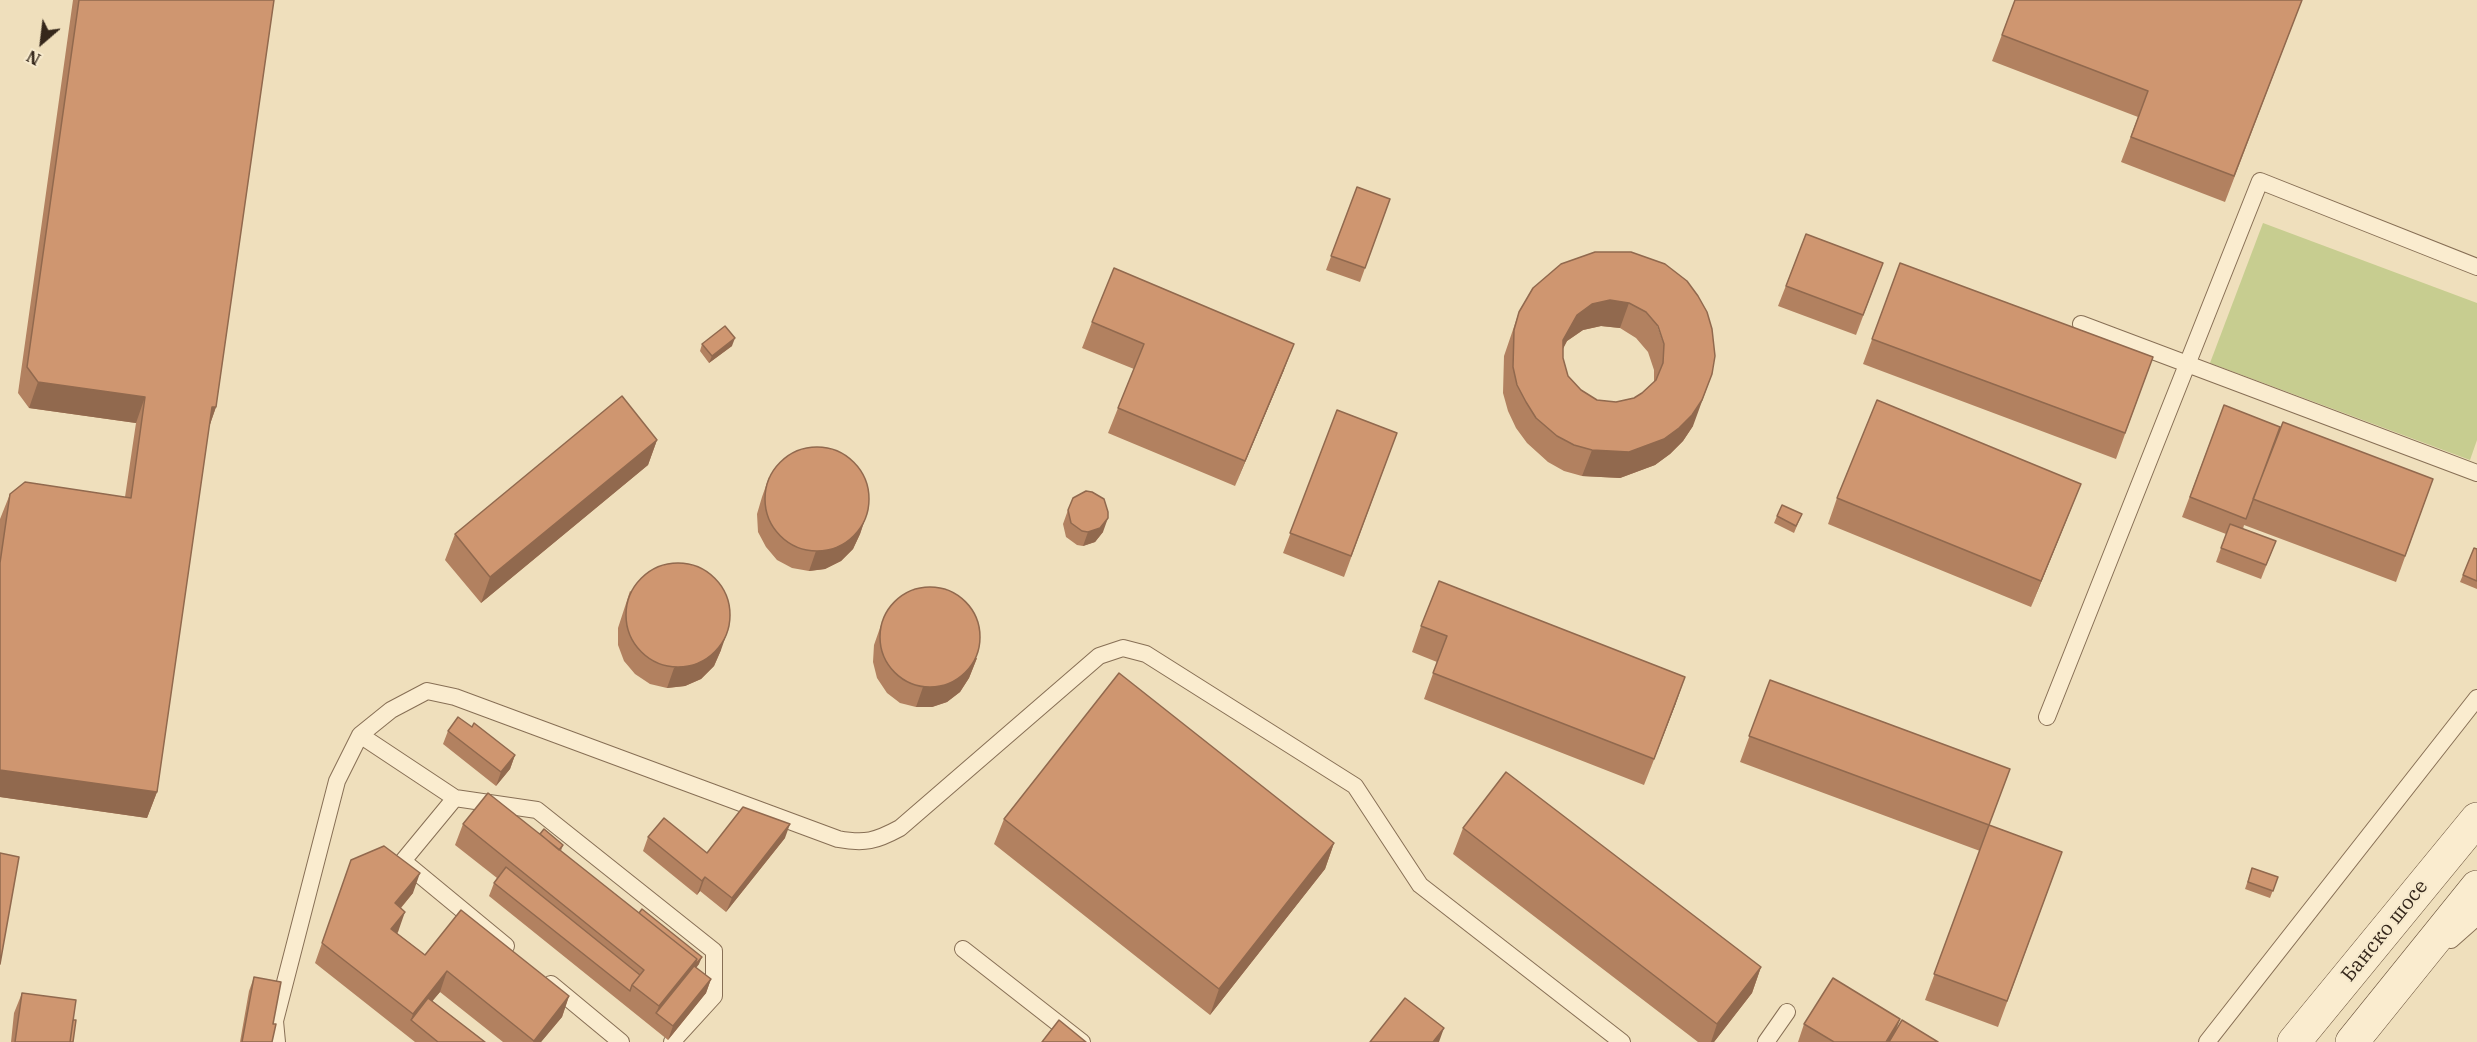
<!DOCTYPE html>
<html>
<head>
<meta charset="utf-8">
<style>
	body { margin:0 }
	#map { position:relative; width:2477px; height:1042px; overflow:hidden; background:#efdfbc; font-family:"IBM Plex Serif",serif }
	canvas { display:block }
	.north { position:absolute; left:12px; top:12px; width:60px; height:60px; -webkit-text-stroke:4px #f6e9cc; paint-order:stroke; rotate:208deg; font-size:16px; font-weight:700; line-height:24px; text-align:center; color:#35271b }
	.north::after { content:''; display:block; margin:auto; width:21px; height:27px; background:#35271b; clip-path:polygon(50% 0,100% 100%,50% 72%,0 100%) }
</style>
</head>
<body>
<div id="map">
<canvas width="2477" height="1042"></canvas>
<div class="north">N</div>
</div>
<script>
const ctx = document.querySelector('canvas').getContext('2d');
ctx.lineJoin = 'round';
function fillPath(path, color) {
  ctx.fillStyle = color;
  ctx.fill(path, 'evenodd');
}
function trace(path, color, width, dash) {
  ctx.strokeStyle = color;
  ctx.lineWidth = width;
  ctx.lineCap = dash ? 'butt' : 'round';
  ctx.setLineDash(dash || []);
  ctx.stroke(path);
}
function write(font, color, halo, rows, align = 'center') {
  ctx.font = font + ' "IBM Plex Serif",serif';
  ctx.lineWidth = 4.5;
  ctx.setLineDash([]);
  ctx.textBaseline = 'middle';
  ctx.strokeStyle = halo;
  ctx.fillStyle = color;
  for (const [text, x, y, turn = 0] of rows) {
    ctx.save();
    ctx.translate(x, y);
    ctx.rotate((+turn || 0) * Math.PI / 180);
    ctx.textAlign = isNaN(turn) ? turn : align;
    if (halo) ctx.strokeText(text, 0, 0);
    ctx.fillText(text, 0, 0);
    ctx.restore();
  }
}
fillPath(new Path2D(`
	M 2263,223 L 2477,303 L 2477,440 L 2470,460 L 2210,363 Z`), '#c7cd90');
const lane = new Path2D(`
	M 2081,324 L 2477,473
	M 2047,717 L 2260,181 L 2477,267
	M 360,735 L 391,710 L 427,691 L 455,697 L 838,839 C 865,844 876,841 900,828 L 1099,656 L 1123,648 L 1146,654 L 1355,786 L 1420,885 L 1622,1042
	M 455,798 L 403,861 L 506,946
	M 2451,940 L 2477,917
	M 963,949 L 1082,1042
	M 551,984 L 621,1042
	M 277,1042 L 275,1021 L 337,781 L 360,735 L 455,798 L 537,810 L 714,951 L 714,996 L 672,1042
	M 1766,1042 L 1787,1012
	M 2207,1042 L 2477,698`);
const secondary = new Path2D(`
	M 2294,1042 L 2477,819
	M 2352,1042 L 2477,887`);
trace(lane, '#876f55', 18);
trace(secondary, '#685039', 34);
trace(lane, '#faeccf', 16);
trace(secondary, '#faeccf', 33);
fillPath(new Path2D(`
	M 73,0 L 274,0 L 216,407 L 209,427 L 157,792 L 147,818 L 0,797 L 0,519 L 10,494 L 125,497 L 136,423 L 29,408 L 18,393 Z
	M 2015,0 L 2302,0 L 2225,202 L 2121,162 L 2138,117 L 1992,61 Z
	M 1357,187 L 1390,199 L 1360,282 L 1326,270 Z
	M 1806,234 L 1883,263 L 1856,335 L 1778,306 Z
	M 1631,252 L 1693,426 L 1683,441 L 1670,454 L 1655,465 L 1620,478 L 1582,476 L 1564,471 L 1548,462 L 1527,443 L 1516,428 L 1508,411 L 1503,393 L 1504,356 L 1519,312 ZM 1601,326 L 1620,328 L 1636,338 L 1648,352 L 1654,370 L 1654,382 L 1642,393 L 1634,398 L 1616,402 L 1597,400 L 1581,390 L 1568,376 L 1563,358 L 1563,349 L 1567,341 L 1583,330 Z
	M 1900,263 L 2153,357 L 2116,459 L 1863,364 Z
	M 1092,322 L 1284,370 L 1235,486 L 1108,433 L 1118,408 L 1134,369 L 1082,348 Z
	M 702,344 L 732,346 L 709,363 L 700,351 Z
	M 2224,405 L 2280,427 L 2433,479 L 2396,582 L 2244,525 L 2243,529 L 2276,541 L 2261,579 L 2216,562 L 2226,534 L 2182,517 Z
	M 1337,410 L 1397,433 L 1344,577 L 1283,553 Z
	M 657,440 L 648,465 L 481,603 L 445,560 L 455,534 Z
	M 769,477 L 867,513 L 860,534 L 853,549 L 841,561 L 825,569 L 809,571 L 792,568 L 777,560 L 766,547 L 758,532 L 757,514 L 762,497 Z
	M 1837,498 L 2071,509 L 2031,607 L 1828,524 Z
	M 1068,510 L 1103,532 L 1095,542 L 1083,546 L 1077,545 L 1066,537 L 1063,524 Z
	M 1802,514 L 1794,533 L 1774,523 L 1777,516 Z
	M 2474,548 L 2477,549 L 2477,589 L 2460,582 Z
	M 630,591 L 721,650 L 714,666 L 701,679 L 685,686 L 667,688 L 650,684 L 635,674 L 624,661 L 618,645 L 618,628 Z
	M 881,625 L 977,658 L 969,678 L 960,692 L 947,702 L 932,707 L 916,707 L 900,703 L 887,693 L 877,678 L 873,662 L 874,645 Z
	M 1421,626 L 1676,703 L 1644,785 L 1424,699 L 1437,662 L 1412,652 Z
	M 1770,680 L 1990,826 L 2062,852 L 1998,1027 L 1925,1000 L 1980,851 L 1740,762 Z
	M 448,731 L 515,755 L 510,769 L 496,786 L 443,744 Z
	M 1004,819 L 1334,843 L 1325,869 L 1210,1015 L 994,844 Z
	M 463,824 L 540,834 L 563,845 L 561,851 L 699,964 L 696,968 L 711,979 L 706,993 L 668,1040 L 489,896 L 494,883 L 497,878 L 455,845 Z
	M 1463,828 L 1761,967 L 1752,993 L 1714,1042 L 1698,1042 L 1453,854 Z
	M 648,837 L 707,853 L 785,838 L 726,912 L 700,891 L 697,895 L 643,851 Z
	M 351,860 L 413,893 L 401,908 L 398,932 L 397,933 L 425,955 L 569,996 L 562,1017 L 541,1042 L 503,1042 L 440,992 L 432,1001 L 485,1042 L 415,1042 L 315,963 Z
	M 2252,868 L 2278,877 L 2270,898 L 2245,889 Z
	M 254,977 L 273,1024 L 272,1042 L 240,1042 L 249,991 Z
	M 22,993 L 73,1020 L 73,1042 L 11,1042 L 14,1013 Z
	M 1900,1019 L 1896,1030 L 1938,1042 L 1798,1042 L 1804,1024 Z`), '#b28160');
fillPath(new Path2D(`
	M 1610,300 L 1629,303 L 1620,328 L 1601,326 L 1583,330 L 1567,341 L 1554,365 L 1563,340 L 1577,315 L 1592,304 Z
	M 735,338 L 732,346 L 709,363 L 712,356 Z
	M 1294,344 L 1284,370 L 1235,486 L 1245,461 Z
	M 1712,374 L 1693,426 L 1683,441 L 1670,454 L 1655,465 L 1620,478 L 1582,476 L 1592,450 Z
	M 38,382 L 145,397 L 136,423 L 29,408 Z
	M 212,407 L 216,407 L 207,433 Z
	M 657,440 L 648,465 L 481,603 L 490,577 Z
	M 2081,484 L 2071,509 L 2031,607 L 2041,581 Z
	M 867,513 L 860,534 L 853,549 L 841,561 L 825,569 L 809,571 L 816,551 Z
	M 1108,518 L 1103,532 L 1095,542 L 1083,546 L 1088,532 Z
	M 728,630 L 721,650 L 714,666 L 701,679 L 685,686 L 667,688 L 674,668 Z
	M 977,658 L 969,678 L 960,692 L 947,702 L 932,707 L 916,707 L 923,687 Z
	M 1685,677 L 1676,703 L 1644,785 L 1654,759 Z
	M 515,755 L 510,769 L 496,786 L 501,772 Z
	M 0,770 L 157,792 L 147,818 L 0,797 Z
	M 790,824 L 785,838 L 726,912 L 732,898 Z
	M 1334,843 L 1325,869 L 1210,1015 L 1219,989 Z
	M 420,873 L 413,893 L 388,923 L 395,903 Z
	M 705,877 L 700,891 L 697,895 L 702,881 Z
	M 405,912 L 398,932 L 384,949 L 391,929 Z
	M 702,957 L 699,964 L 691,974 L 656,1013 L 659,1006 L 697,959 Z
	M 1761,967 L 1752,993 L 1714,1042 L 1711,1042 L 1717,1024 Z
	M 447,971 L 440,992 L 414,1023 L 411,1020 L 413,1014 Z
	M 711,979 L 706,993 L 668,1040 L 673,1026 Z
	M 569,996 L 562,1017 L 541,1042 L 533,1042 Z
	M 1900,1019 L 1891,1042 L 1886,1042 Z
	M 1444,1028 L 1439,1042 L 1433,1042 Z`), '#91694e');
const building = new Path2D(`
	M 79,0 L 274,0 L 216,407 L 212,407 L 157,792 L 0,770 L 0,563 L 10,494 L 25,482 L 131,498 L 145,397 L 38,382 L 27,367 Z
	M 2015,0 L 2302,0 L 2234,176 L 2131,137 L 2148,91 L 2002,35 Z
	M 1357,187 L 1390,199 L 1365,268 L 1331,256 Z
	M 1806,234 L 1883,263 L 1863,315 L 1786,286 Z
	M 1595,252 L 1631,252 L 1665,264 L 1687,281 L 1698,296 L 1707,312 L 1712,329 L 1715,356 L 1712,374 L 1702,400 L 1692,415 L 1679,428 L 1664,439 L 1629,452 L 1592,450 L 1574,445 L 1557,436 L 1536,418 L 1526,402 L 1517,385 L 1513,367 L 1514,330 L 1519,312 L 1533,288 L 1561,264 ZM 1610,300 L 1629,303 L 1646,312 L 1658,326 L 1664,344 L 1663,363 L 1656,380 L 1642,393 L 1634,398 L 1616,402 L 1597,400 L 1581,390 L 1568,376 L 1563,358 L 1563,340 L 1577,315 L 1592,304 Z
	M 1900,263 L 2153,357 L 2125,433 L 1872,339 Z
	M 1114,268 L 1294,344 L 1245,461 L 1118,408 L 1144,344 L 1092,322 Z
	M 725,326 L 735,338 L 712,356 L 702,344 Z
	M 622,396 L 657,440 L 490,577 L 455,534 Z
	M 1877,400 L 2081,484 L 2041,581 L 1837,498 Z
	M 2224,405 L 2280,427 L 2246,519 L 2190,497 Z
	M 1337,410 L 1397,433 L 1351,556 L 1290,533 Z
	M 2283,422 L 2433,479 L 2405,556 L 2253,499 Z
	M765 499a52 52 0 1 1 104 0a52 52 0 1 1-104 0Z
	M 1086,491 L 1092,492 L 1104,499 L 1108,512 L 1108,518 L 1100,528 L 1088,532 L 1082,531 L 1071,523 L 1068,510 L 1073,498 Z
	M 1782,505 L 1802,514 L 1796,526 L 1777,516 Z
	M 2230,524 L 2276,541 L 2266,565 L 2221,548 Z
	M 2474,548 L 2477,549 L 2477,581 L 2463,575 Z
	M626 615a52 52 0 1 1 104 0a52 52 0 1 1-104 0Z
	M 1439,581 L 1685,677 L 1654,759 L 1433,673 L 1447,636 L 1421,626 Z
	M880 637a50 50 0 1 1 100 0a50 50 0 1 1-100 0Z
	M 1119,673 L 1334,843 L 1219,989 L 1004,819 Z
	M 1770,680 L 2010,769 L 1989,825 L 1749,736 Z
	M 458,717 L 472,727 L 474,723 L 515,755 L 501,772 L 448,731 Z
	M 1506,772 L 1761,967 L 1717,1024 L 1463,828 Z
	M 488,793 L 697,959 L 659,1006 L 632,985 L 644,970 L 463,824 Z
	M 743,807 L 790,824 L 732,898 L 705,877 L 702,881 L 648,837 L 664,818 L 707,853 Z
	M 1989,825 L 2062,852 L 2007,1001 L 1934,974 Z
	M 544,829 L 563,845 L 559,850 L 540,834 Z
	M 384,846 L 420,873 L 395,903 L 405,912 L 391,929 L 425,955 L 461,910 L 569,996 L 534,1041 L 447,971 L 413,1014 L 322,943 L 351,860 Z
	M 0,853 L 19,857 L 0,964 Z
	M 506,867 L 640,975 L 632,985 L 630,991 L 494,883 Z
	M 2252,868 L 2278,877 L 2273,891 L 2248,882 Z
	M 642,909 L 702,957 L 694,966 L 697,959 L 639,913 Z
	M 694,966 L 711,979 L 673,1026 L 656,1013 Z
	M 254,977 L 281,982 L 273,1024 L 276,1024 L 272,1042 L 242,1042 Z
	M 1833,978 L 1900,1019 L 1886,1042 L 1834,1042 L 1804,1024 Z
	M 22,993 L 76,1000 L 70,1042 L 15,1042 Z
	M 428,998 L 485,1042 L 438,1042 L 411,1020 Z
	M 1405,998 L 1444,1028 L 1433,1042 L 1370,1042 Z
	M 73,1020 L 76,1020 L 73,1042 L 70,1042 Z
	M 1059,1020 L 1086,1042 L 1042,1042 Z
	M 1902,1020 L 1938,1042 L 1889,1042 Z`);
fillPath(building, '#cf9670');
trace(building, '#91694e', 1.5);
write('20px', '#35271b', '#f6e9cc', [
	["Банско шосе",2385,931,-51]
]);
</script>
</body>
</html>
